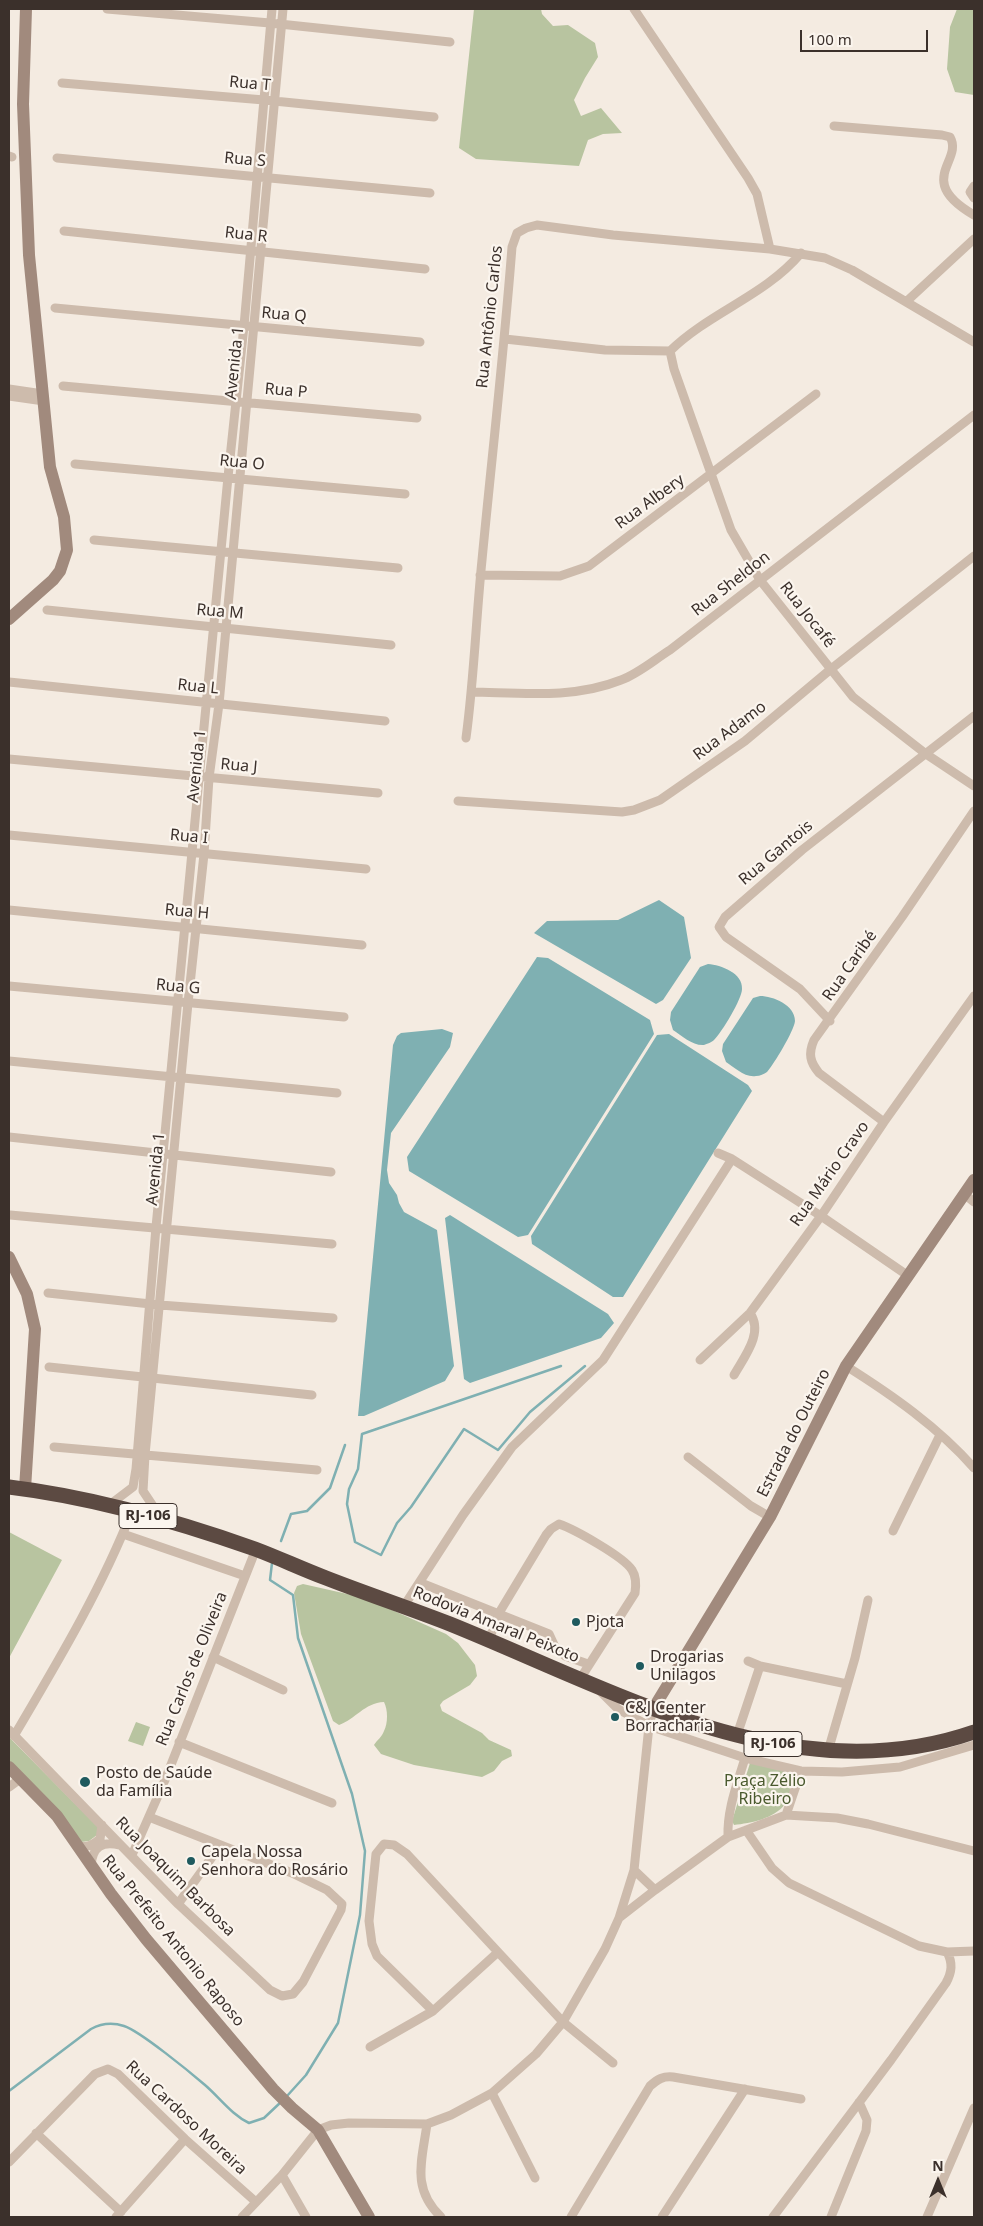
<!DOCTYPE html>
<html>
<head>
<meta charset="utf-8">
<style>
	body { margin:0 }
	#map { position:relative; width:983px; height:2226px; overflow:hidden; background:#f4ebe1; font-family:"Noto Sans",sans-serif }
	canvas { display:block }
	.frame { position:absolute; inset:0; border:10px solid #3b302b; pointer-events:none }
	.north { position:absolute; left:913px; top:2156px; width:50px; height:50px; -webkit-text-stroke:4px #fbf5ee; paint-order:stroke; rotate:0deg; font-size:14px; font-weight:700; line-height:20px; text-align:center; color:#3b302b }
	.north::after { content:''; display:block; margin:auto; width:18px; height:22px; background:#3b302b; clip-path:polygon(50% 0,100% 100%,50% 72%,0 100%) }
	.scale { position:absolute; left:800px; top:30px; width:128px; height:22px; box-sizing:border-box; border:2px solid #3b302b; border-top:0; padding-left:6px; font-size:15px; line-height:18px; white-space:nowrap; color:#3b302b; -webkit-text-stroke:4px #fbf5ee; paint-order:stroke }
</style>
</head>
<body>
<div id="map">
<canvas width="983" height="2226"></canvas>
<div class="frame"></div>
<div class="north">N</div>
<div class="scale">100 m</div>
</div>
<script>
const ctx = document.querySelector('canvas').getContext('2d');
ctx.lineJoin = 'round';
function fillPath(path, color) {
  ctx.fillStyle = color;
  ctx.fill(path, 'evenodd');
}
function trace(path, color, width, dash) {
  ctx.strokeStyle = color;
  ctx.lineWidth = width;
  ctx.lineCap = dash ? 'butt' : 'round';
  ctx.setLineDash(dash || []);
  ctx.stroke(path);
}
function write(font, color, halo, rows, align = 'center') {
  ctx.font = font + ' "Noto Sans",sans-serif';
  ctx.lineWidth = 4.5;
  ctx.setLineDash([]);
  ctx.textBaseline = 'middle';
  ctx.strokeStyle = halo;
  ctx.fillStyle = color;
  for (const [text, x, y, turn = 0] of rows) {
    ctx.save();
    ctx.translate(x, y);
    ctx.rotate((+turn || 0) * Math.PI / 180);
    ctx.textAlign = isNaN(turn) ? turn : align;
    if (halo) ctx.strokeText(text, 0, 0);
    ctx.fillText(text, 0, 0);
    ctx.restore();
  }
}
fillPath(new Path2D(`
	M 474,9 L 541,9 L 542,14 L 553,26 L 568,25 L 595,43 L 598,57 L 585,78 L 574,100 L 581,116 L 601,108 L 622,133 L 603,134 L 588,140 L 579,166 L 476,159 L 459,148 Z
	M 957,9 L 974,9 L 974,95 L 955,92 L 947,69 L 950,27 Z
	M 9,1532 L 62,1560 L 9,1658 Z
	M 303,1584 L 365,1598 L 446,1634 L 458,1643 L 468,1656 L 475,1665 L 477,1676 L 470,1685 L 443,1701 L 440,1705 L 442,1711 L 482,1733 L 489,1740 L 511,1750 L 512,1756 L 502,1761 L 494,1771 L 482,1777 L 414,1765 L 381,1754 L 374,1745 C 377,1740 382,1737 384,1731 C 388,1723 388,1710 384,1702 C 364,1703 356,1719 339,1725 L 333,1721 L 301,1634 L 294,1593 L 297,1586 Z
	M 136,1722 L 150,1727 L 143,1746 L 128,1741 Z
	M 9,1737 L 98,1827 L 97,1835 L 89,1841 L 81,1842 L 9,1763 Z
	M 750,1763 L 791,1772 L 795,1778 C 792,1785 790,1797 785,1804 C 774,1819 751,1823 734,1825 L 732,1821 Z`), '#b8c4a0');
fillPath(new Path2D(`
	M 659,900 L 684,917 L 691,958 L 663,1000 L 656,1004 L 534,933 L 547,921 L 618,920 Z
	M 537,957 L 548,958 L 650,1020 L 654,1034 L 528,1235 L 518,1237 L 409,1171 L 407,1157 Z
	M 708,964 C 721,965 743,973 742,989 C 742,999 722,1032 714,1040 C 712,1042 707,1044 704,1045 C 693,1046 682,1036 673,1030 L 670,1020 L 671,1012 L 700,967 Z
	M 760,996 C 773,996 795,1005 795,1021 C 794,1031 774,1064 767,1072 C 764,1074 760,1076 756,1076 C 745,1078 734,1067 726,1062 L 722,1051 L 723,1044 L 753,998 Z
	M 442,1029 L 453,1033 L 450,1047 L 391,1133 L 387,1170 L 389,1183 L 397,1195 L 399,1203 L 404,1212 L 437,1230 L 454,1366 L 445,1381 L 364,1416 L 358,1416 L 393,1045 L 397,1036 L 401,1033 Z
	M 669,1034 L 748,1085 L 752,1091 L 623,1297 L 613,1297 L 532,1244 L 531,1236 L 657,1035 Z
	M 450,1215 L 608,1314 L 614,1323 L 601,1338 L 470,1383 L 464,1379 L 445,1218 Z`), '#7fb0b2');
trace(new Path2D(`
	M 561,1366 L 362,1434 L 358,1469 L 349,1489 L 347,1504 L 355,1542 L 381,1555 L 397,1523 L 411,1507 L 464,1429 L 498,1450 L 530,1412 L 585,1366
	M 281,1541 L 291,1514 L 307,1511 L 330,1488 L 345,1445
	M 272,1563 L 270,1580 L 293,1595 L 298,1638 L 352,1794 L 365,1851 L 360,1915 L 338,2023 L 306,2075 L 287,2096
	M 9,2091 L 91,2029 C 102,2023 112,2022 124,2026 C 140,2031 191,2073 205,2085 C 220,2098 232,2115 249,2123 L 264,2118 L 281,2102`), '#7fb0b2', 2.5);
trace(new Path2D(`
	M 107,9 L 270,23 L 450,42
	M 634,9 L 748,178 L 757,194 L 770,249
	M 62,83 L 264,100 L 434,117
	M 834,126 L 942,135 L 950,137 C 964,161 914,180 974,215
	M 9,156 L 12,157
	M 57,158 L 430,193
	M 974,186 L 970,192 L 974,198
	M 64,231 L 425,269
	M 907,301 L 974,239
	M 55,308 L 420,342
	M 505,339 L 605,350 L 670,351 C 710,312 765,296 801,253
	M 670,351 L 674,369 L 731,530 L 760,580 L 853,697 L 926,754 L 974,786
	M 63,386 L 417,418
	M 9,389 L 43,394
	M 9,396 L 44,401
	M 75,464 L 405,494
	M 94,540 L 398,568
	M 480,575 L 560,576 L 589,566 L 816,394
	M 47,610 L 391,645
	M 9,682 L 385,721
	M 472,692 C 522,693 574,699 621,680 C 638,674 654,660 670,650 L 974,415
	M 466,738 C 474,679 476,619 482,560 C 492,456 504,351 512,247 L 517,233 L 526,228 L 537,225 L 613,235 L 770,249 L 825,258 L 852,270 L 974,342
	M 9,759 L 378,793
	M 458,801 L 622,812 L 634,810 L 660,800 L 745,741 L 831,669 L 974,556
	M 9,835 L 366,869
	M 9,910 L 362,945
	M 9,986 L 344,1017
	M 830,1021 L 800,989 L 726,937 L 719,927 L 725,917 L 802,850 L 974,716
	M 9,1061 L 337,1093
	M 884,1122 L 819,1073 C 810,1062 808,1054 814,1040 L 902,917 L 974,811
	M 9,1137 L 331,1172
	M 718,1153 L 732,1159 L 821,1216 L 907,1275
	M 964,1194 L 974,1202
	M 10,1215 L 332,1244
	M 48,1293 L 160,1305 L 333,1318
	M 700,1360 L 750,1313 L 821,1216 L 884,1122 L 974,996
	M 846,1366 C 892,1395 938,1427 974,1468
	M 49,1367 L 312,1395
	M 734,1375 C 744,1357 764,1333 750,1313
	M 54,1447 L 317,1470
	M 688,1457 L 751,1506 L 770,1517
	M 108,1506 L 133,1487 L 136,1469 L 156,1227 L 228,477 L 244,326 L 272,9
	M 161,1518 L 143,1491 L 145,1455 L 188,1003 L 204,854 L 209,778 L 219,704 L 283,9
	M 893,1531 L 940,1435
	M 123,1534 L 245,1576
	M 421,1583 L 549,1634 L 555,1647 L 565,1656 L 588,1664
	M 404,1606 L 463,1515 L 512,1447 L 603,1360 L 732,1159
	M 489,1640 L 499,1613 L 546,1535 L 551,1529 L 559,1524 C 574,1529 624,1557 632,1570 C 636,1576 636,1586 635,1593 L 580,1679
	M 213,1657 L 283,1690
	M 748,1661 L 760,1666 L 847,1684
	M 598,1689 L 618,1709 L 649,1726 L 745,1758 L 801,1771 L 842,1772 L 900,1767 L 974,1745
	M 9,1730 L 178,1904 L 270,1990 L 282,1996 L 293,1994 L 303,1982 L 341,1910 L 342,1904 L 327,1890 L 292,1873 L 149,1817
	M 737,1735 L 760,1666
	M 14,1736 C 57,1663 101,1590 132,1511
	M 179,1742 L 332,1803
	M 828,1751 L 855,1658 L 868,1600
	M 9,1787 L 20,1779
	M 786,1815 L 801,1771
	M 746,1830 L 772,1868 L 789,1883 L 919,1946 L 947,1952 L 974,1951
	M 728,1837 C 727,1809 737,1785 745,1758
	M 78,1846 C 87,1848 93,1845 100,1839 L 102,1825
	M 132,1855 L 165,1780 L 256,1549
	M 91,1865 C 93,1846 102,1841 120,1845
	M 634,1870 L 655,1890
	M 178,1904 L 220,1846
	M 619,1918 L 634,1870 L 649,1726 L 653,1709
	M 433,2011 L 377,1956 L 372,1944 L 369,1921 L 376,1854 L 384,1844 L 394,1845 L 407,1854 L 563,2022 L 613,2063
	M 370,2047 L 433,2011 L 497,1953
	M 492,2093 L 535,2178
	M 427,2124 C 422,2161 411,2188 441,2217
	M 36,2133 L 121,2212
	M 9,2162 L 95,2074 L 108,2069 L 118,2074 L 185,2139 L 256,2202
	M 282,2175 L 306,2217
	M 116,2217 L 185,2139
	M 242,2217 L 282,2175 L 318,2130 L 331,2125 L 349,2123 L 427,2124 L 451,2115 L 492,2093 L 536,2054 L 563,2022 L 605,1949 L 619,1918 L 655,1890 L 728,1837 L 786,1815 L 837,1818 L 868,1824 L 974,1851
	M 571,2217 L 650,2086 C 658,2079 663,2076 673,2077 L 801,2099
	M 662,2217 L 745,2089
	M 773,2217 L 891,2060 L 946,1983 C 952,1972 953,1963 947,1952
	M 831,2217 L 866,2131 L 867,2120 L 859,2102
	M 927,2217 L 974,2108`), '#cdbbac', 9);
trace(new Path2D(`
	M 9,619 L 53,580 L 60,571 L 67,550 L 64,517 L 50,467 L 29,255 L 23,104 L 26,9
	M 9,1257 L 27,1294 L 35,1329 L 25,1489
	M 653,1709 L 770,1517 L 846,1366 L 974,1180
	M 9,1767 L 57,1816 L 111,1894 L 146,1939 L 273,2089 L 292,2108 L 318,2130 L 369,2217`), '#a18a7d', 12);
trace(new Path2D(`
	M 9,1487 C 92,1497 176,1521 255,1549 C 279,1558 302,1569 326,1578 C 367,1594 409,1608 450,1624 C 614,1690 793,1795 974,1732`), '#5c4a42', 15);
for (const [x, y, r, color] of [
	[576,1622,5,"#1f5a5e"],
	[640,1666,5,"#1f5a5e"],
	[615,1717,5,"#1f5a5e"],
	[85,1782,6,"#1f5a5e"],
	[191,1861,5,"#1f5a5e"]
]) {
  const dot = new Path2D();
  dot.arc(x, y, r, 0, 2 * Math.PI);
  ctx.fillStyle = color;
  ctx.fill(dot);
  trace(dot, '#fbf5ee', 2);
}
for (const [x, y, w] of [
	[148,1516,58],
	[773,1744,58]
]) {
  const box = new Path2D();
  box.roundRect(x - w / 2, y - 12.5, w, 25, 4);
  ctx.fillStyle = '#fbf5ee';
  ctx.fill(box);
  trace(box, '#3b302b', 1);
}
write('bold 15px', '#3b302b', null, [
	["RJ-106",148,1516],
	["RJ-106",773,1744]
]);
write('16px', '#3b302b', '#fbf5ee', [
	["Rua T",250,84,5],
	["Rua S",245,160,5],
	["Rua R",246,235,6],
	["Rua Q",284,315,5],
	["Rua Antônio Carlos",490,317,-84],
	["Avenida 1",235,363,-84],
	["Rua P",286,391,5],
	["Rua O",242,463,6],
	["Rua Albery",650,502,-36],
	["Rua Sheldon",731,584,-38],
	["Rua M",220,612,5],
	["Rua Jocafé",807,615,52],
	["Rua L",198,687,6],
	["Rua Adamo",730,731,-37],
	["Avenida 1",197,766,-84],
	["Rua J",239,766,5],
	["Rua I",189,837,5],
	["Rua Gantois",776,853,-40],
	["Rua H",187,912,5],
	["Rua Caribé",850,966,-55],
	["Rua G",178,987,5],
	["Avenida 1",156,1169,-84],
	["Rua Mário Cravo",830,1174,-55],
	["Estrada do Outeiro",794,1433,-63],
	["Rodovia Amaral Peixoto",496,1625,22],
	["Rua Carlos de Oliveira",192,1669,-68],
	["Rua Joaquim Barbosa",175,1877,45],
	["Rua Prefeito Antonio Raposo",173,1941,51],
	["Rua Cardoso Moreira",186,2118,43]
]);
write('16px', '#3b302b', '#fbf5ee', [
	["Pjota",586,1622],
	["Drogarias",650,1657],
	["Unilagos",650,1675],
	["C&J Center",625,1708],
	["Borracharia",625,1726],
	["Posto de Saúde",96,1773],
	["da Família",96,1791],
	["Capela Nossa",201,1852],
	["Senhora do Rosário",201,1870]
], 'left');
write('16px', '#4a5a2e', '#fbf5ee', [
	["Praça Zélio",765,1781],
	["Ribeiro",765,1799]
]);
</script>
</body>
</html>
